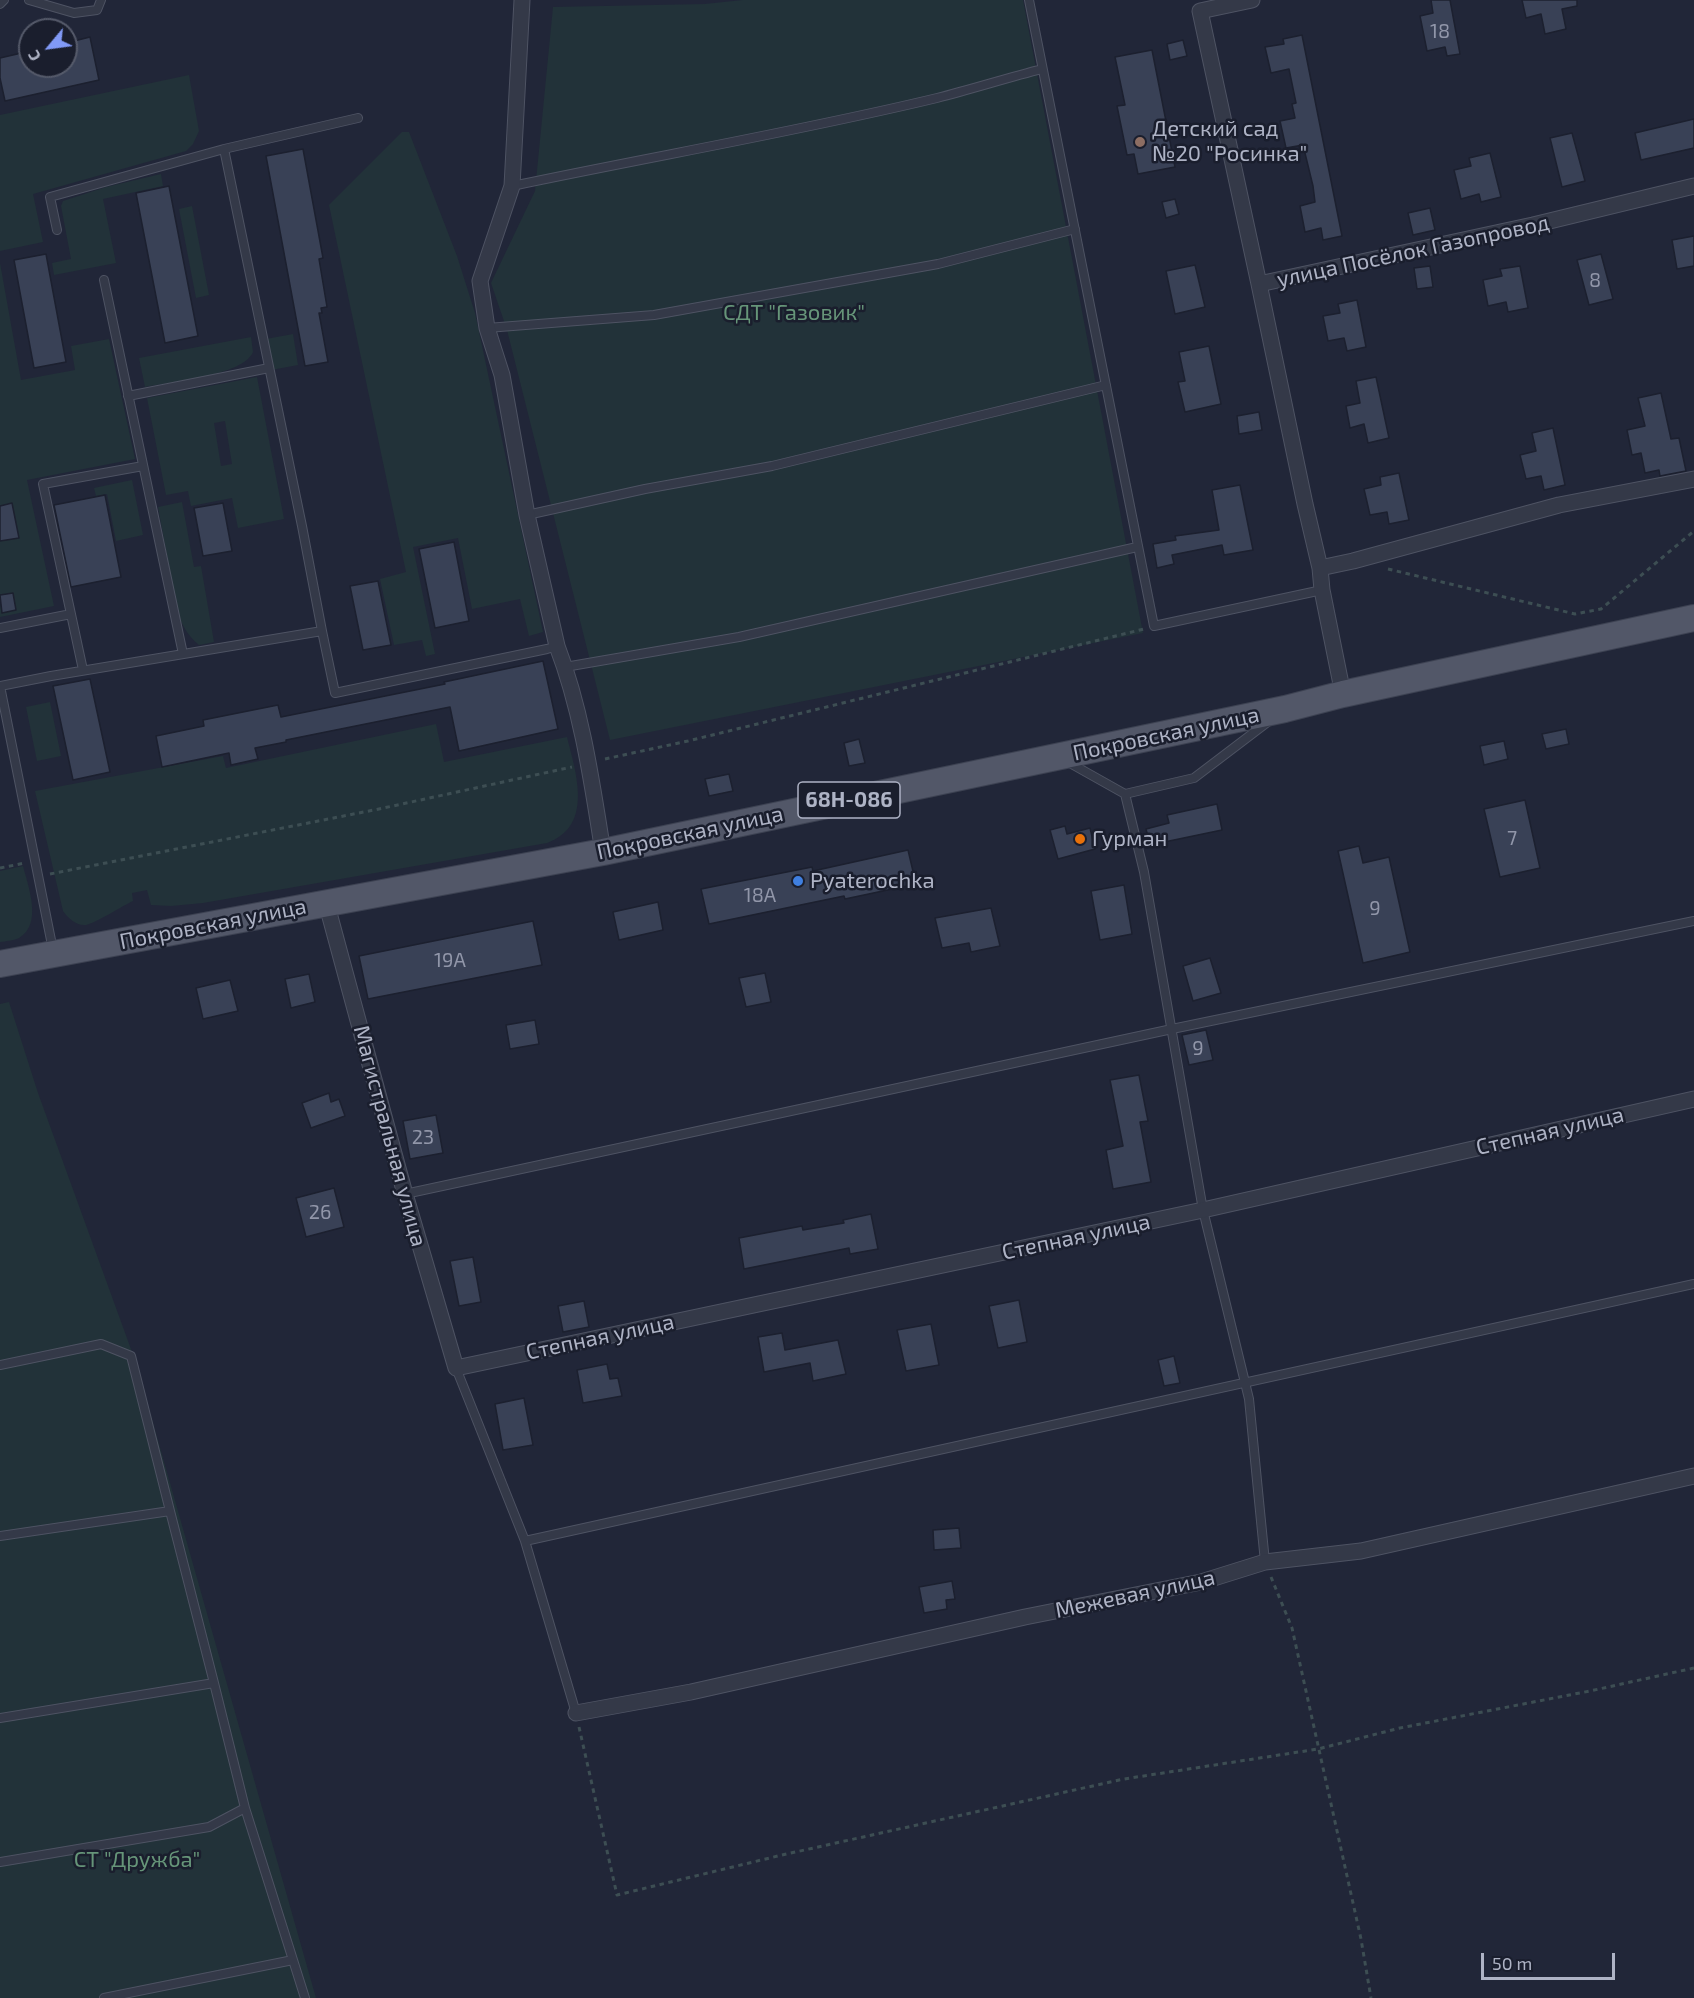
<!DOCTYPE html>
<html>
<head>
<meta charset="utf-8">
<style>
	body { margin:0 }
	#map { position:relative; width:1694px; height:1998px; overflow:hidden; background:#212638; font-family:"Exo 2",sans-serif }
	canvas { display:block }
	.north { position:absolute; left:18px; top:18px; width:60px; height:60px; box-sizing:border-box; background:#1a1e2d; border:2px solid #555a6a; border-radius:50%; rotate:241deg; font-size:16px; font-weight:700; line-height:24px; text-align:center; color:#aeb3c5 }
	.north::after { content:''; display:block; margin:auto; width:21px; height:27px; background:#819af7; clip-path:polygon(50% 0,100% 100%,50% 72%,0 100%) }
	.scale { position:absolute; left:1481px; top:1953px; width:134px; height:27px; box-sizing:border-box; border:3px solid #aeb3c5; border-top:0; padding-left:8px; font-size:18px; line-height:21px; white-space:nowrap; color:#aeb3c5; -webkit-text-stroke:4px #1a1e2d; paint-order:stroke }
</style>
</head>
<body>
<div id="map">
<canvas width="1694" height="1998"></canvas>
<div class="north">С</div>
<div class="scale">50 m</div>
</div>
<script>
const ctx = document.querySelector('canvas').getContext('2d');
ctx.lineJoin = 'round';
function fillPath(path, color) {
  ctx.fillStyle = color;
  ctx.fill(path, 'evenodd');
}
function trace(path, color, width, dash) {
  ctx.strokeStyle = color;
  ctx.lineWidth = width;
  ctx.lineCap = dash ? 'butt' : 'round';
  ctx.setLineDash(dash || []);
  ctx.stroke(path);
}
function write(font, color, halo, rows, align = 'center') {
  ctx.font = font + ' "Exo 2",sans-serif';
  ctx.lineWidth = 5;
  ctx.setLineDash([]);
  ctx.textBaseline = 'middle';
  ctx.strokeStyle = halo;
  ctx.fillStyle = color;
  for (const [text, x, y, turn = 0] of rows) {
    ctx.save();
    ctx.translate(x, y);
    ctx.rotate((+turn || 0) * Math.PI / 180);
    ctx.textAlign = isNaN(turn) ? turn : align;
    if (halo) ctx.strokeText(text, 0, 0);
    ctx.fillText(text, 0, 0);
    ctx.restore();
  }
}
fillPath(new Path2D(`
	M 743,0 L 1023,0 L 1143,633 L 610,740 L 507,330 L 491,283 L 535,191 L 553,7 L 705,4 Z
	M 189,75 L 199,131 L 193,144 L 186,151 L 33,194 L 43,242 L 0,251 L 0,115 Z
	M 402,132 L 409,132 L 457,256 L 475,313 L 543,632 L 529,636 L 520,599 L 472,609 L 458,538 L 413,547 L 435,654 L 426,656 L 422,640 L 394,645 L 380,579 L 406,572 L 329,205 Z
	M 161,174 L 163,186 L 103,199 L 116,263 L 54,275 L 52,263 L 71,259 L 61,206 L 63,201 L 106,187 Z
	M 192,206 L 209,295 L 196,298 L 179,209 Z
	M 0,263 L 21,380 L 75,370 L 71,346 L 109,339 L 135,459 L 27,480 L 54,606 L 0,617 L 0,604 L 2,613 L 16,610 L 13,593 L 0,595 L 0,541 L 18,538 L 12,503 L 0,506 Z
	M 293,334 L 298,365 L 271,370 L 266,339 Z
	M 251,337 L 253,352 C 243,376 169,382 145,387 L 139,358 Z
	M 257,377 L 284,519 L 238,528 L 232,498 L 191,506 L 188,491 L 166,495 L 147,398 ZM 225,421 L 232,464 L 221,466 L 214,423 Z
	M 132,480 L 143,535 L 116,541 L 107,494 L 96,496 L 94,488 Z
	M 182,502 L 194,567 L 201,566 L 214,642 L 199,645 C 188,636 181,624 177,611 L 158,507 Z
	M 50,702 L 61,756 L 37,761 L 26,707 Z
	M 436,724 L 444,762 L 567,737 C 576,773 594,826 547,843 L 203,903 L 171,906 L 151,905 L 147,890 L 132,893 L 133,901 C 122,906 96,923 86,925 C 76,926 68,918 63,911 L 35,791 L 223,756 L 226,768 Z
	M 23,866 C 28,886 43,924 19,938 C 13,941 6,941 0,942 L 0,871 Z
	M 9,1002 L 38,1093 L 136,1363 L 316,1998 L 0,1998 L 0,1004 Z`), '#223239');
const building = new Path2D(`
	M 1431,0 L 1450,0 L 1460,54 L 1447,56 L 1445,47 L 1427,51 L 1420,16 L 1433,13 Z
	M 1522,0 L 1577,0 L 1577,6 L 1562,9 L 1566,29 L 1545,34 L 1541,14 L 1526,18 Z
	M 1302,35 L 1342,236 L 1323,240 L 1321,228 L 1305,232 L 1300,206 L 1315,202 L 1313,186 L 1303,145 L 1286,148 L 1280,121 L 1295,118 L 1292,104 L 1296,103 L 1289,69 L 1271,73 L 1265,47 L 1284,44 L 1283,39 Z
	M 90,37 L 99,80 L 5,101 L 0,78 L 0,58 L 30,51 L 30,66 L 66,66 L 66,43 Z
	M 1183,40 L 1187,56 L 1170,60 L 1167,44 Z
	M 1152,50 L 1175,167 L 1138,174 L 1134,154 L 1127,155 L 1117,106 L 1125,105 L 1115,57 Z
	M 1694,119 L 1694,148 L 1641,160 L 1635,133 Z
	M 1572,133 L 1585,181 L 1562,187 L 1550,138 Z
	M 303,149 L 323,258 L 319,259 L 327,307 L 321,308 L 322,313 L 319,313 L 328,362 L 305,366 L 266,156 Z
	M 1490,153 L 1501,197 L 1481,202 L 1479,194 L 1461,199 L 1454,170 L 1471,166 L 1469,158 Z
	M 169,186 L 198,336 L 165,343 L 136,193 Z
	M 1175,199 L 1179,214 L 1166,218 L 1162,202 Z
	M 1430,208 L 1435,230 L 1413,235 L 1408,213 Z
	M 1694,236 L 1694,266 L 1677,269 L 1672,240 Z
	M 46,254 L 66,362 L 34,368 L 14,260 Z
	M 1601,254 L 1613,299 L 1589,305 L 1577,260 Z
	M 1195,265 L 1205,307 L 1175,314 L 1166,271 Z
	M 1430,266 L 1433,287 L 1417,289 L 1414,268 Z
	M 1520,266 L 1528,308 L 1508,312 L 1506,302 L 1488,306 L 1483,280 L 1502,276 L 1500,269 Z
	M 1357,300 L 1366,347 L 1347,351 L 1344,338 L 1328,341 L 1323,316 L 1340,313 L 1338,304 Z
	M 1209,346 L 1221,404 L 1185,412 L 1178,382 L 1185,381 L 1179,352 Z
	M 1376,377 L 1389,438 L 1368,443 L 1364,424 L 1350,428 L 1346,406 L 1360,403 L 1356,381 Z
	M 1661,393 L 1671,439 L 1679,438 L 1686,471 L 1660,476 L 1659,470 L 1645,473 L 1641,453 L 1632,455 L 1627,430 L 1645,426 L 1638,398 Z
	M 1259,412 L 1262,430 L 1239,434 L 1237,416 Z
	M 1553,428 L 1565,485 L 1544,490 L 1541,476 L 1526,479 L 1520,455 L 1536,451 L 1532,433 Z
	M 1399,473 L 1409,520 L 1389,524 L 1387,512 L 1370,515 L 1364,489 L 1381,485 L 1380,477 Z
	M 1240,485 L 1253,550 L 1224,555 L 1222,545 L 1172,555 L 1174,564 L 1157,568 L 1153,544 L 1176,540 L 1175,536 L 1219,530 L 1212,490 Z
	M 105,495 L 121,577 L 71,587 L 54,505 Z
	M 12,503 L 19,538 L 0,541 L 0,506 Z
	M 223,503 L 232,551 L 203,556 L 194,508 Z
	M 454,542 L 469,621 L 435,628 L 419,549 Z
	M 378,581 L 391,645 L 363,650 L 350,586 Z
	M 13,593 L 16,610 L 2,613 L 0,595 Z
	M 543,661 L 558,729 L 459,751 L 450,707 L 286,740 L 286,742 L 255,748 L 258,759 L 231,765 L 229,753 L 162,767 L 156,736 L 204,726 L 203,720 L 278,705 L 281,717 L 445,684 L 444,682 Z
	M 90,679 L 110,772 L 73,780 L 53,686 Z
	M 1566,729 L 1569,744 L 1546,749 L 1542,734 Z
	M 859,739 L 865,763 L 849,766 L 844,743 Z
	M 1504,741 L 1508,759 L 1484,765 L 1480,746 Z
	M 729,774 L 733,791 L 709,796 L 705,779 Z
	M 1525,800 L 1540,868 L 1500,877 L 1484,809 Z
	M 1217,804 L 1222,830 L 1150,845 L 1146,829 L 1169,823 L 1167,815 Z
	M 1065,826 L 1067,834 L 1090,828 L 1095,849 L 1058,859 L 1050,830 Z
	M 1359,846 L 1363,863 L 1389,857 L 1410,952 L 1363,963 L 1338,851 Z
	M 908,850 L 916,884 L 845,899 L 844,896 L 709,924 L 701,889 L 812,867 L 813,871 Z
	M 1124,885 L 1132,934 L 1100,940 L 1091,891 Z
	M 658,902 L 663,930 L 619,940 L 613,912 Z
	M 991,908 L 1000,946 L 971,952 L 969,943 L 942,948 L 935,918 Z
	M 533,921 L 542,965 L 368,999 L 359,956 Z
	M 1210,958 L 1221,993 L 1193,1001 L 1183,966 Z
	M 765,973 L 771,1002 L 746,1007 L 739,978 Z
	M 309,974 L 315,1002 L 291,1008 L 285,979 Z
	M 230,980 L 238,1011 L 203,1019 L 196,988 Z
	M 535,1020 L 539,1044 L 510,1049 L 506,1025 Z
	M 1206,1030 L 1213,1060 L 1189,1065 L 1182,1035 Z
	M 1139,1075 L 1148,1121 L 1140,1122 L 1151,1182 L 1113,1189 L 1106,1150 L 1123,1146 L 1110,1080 Z
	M 329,1093 L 331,1102 L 339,1099 L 345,1116 L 311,1128 L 302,1103 Z
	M 436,1115 L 443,1153 L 410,1159 L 403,1121 Z
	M 334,1188 L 344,1227 L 306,1237 L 296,1198 Z
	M 871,1214 L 878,1249 L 850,1254 L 849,1248 L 744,1269 L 739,1238 L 802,1226 L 803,1230 L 844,1223 L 843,1220 Z
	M 473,1257 L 481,1302 L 459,1306 L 450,1261 Z
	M 1019,1300 L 1027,1342 L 998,1348 L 989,1306 Z
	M 584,1301 L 589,1327 L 563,1332 L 558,1306 Z
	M 931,1324 L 939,1365 L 906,1371 L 897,1330 Z
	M 782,1333 L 785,1350 L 838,1340 L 846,1374 L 813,1381 L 810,1363 L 764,1372 L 758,1337 Z
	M 1174,1356 L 1180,1383 L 1164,1386 L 1158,1360 Z
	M 607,1364 L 610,1379 L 618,1378 L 622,1396 L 583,1403 L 577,1370 Z
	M 524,1398 L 533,1445 L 503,1450 L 495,1404 Z
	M 959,1528 L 961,1548 L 934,1550 L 933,1530 Z
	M 952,1581 L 955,1599 L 946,1600 L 947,1609 L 924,1613 L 919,1587 Z`);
fillPath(building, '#394156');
trace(building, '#1c202f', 1.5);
const service = new Path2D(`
	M 29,0 L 74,13 L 97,10 L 101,0
	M 1029,0 L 1154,626 L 1322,590
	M 0,4 L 4,0
	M 512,186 C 654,156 796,132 937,98 C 972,89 1007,78 1042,69
	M 57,230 L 50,197 L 224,149
	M 104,280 L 183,654
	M 487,328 L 654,315 L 938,264 L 1075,229
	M 128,396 L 269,368
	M 527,515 L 645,489 L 772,466 L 1106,385
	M 0,628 L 71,614
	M 322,631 L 335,693 L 547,649 L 557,646
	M 565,667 L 739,637 L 1137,547
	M 83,670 L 43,484 L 143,466
	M 1068,762 L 1125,794 L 1194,778 L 1269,721
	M 1125,794 L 1144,872 L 1203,1210 L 1249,1399 L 1265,1562
	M 53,950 L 0,686 L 51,676 L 322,631 L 302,526 L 224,149 L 358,118
	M 405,1194 L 1172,1029 L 1694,921
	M 0,1365 L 101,1344 L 131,1356 L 170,1511 L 0,1536
	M 456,1368 L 525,1541 L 576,1713
	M 525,1541 L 1694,1284
	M 0,1718 L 214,1683 L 170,1511
	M 245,1808 L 305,1998
	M 0,1862 L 209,1827 L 245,1808 L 214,1683
	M 104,1998 L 293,1960`);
const minor = new Path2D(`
	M 522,0 L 512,186 L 480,281 L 487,328 L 502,375 L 527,515 L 557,646 C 582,711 592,783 603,852
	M 1252,0 L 1200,11 L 1259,284
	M 1320,568 L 1353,561 L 1559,505 L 1694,479
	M 1343,694 L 1322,590 L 1320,568 L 1305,504 L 1259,284 L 1533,225 L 1694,186
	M 326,902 L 405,1194 L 456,1368 L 1203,1210 L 1694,1099
	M 576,1713 L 691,1692 L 1025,1617 L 1201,1582 L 1265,1562 L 1361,1551 L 1694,1476`);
const primary = new Path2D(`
	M 0,964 L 603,852 L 1285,709 L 1343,694 L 1694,618`);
trace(service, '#4e5363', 10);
trace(minor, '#4e5363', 17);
trace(primary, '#3d4252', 28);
trace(new Path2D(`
	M 1388,569 L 1575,614 L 1601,609 L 1694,531
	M 605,759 L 688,741 L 1144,629
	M 0,868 L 25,863
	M 50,874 L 379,809 L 572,767
	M 1271,1577 L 1292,1628 L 1361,1939 L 1371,1998
	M 579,1727 L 617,1895 L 782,1855 L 1124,1779 L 1318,1749 L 1400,1728 L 1590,1691 L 1694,1668`), '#3d4e53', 3, [4.5, 4.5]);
trace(service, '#343948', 8);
trace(minor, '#343948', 15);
trace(primary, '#525768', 26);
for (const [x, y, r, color] of [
	[1140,142,6,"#8d6e63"],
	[1080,839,6,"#e8710a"],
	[798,881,6,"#3f7fe0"]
]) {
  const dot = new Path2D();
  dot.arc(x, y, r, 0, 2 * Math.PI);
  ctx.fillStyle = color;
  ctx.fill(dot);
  trace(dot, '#1a1e2d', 2);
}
write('20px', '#9196a9', null, [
	["18",1440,31],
	["8",1595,280],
	["7",1512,838],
	["18А",760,895],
	["9",1375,908],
	["19А",450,960],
	["9",1198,1048],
	["23",423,1137],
	["26",320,1212]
]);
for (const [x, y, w] of [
	[849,800,102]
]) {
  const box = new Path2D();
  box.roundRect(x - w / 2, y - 18, w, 36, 4.5);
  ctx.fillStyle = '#1a1e2d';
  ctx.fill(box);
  trace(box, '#aeb3c5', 1.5);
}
write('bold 21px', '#aeb3c5', null, [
	["68Н-086",849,800]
]);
write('22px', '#aeb3c5', '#1a1e2d', [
	["Детский сад",1152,129],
	["№20 \"Росинка\"",1152,154],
	["Гурман",1092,839],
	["Pyaterochka",810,881]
], 'left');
write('22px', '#aeb3c5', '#1a1e2d', [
	["улица Посёлок Газопровод",1413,251,-12],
	["Покровская улица",1166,734,-12],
	["Покровская улица",690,833,-12],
	["Покровская улица",213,924,-11],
	["Степная улица",1550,1131,-13],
	["Магистральная улица",390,1136,75],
	["Степная улица",1076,1237,-12],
	["Степная улица",600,1337,-12],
	["Межевая улица",1135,1594,-12]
]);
write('22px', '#669579', '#1a1e2d', [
	["СДТ \"Газовик\"",794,313],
	["СТ \"Дружба\"",137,1860]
]);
</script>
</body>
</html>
